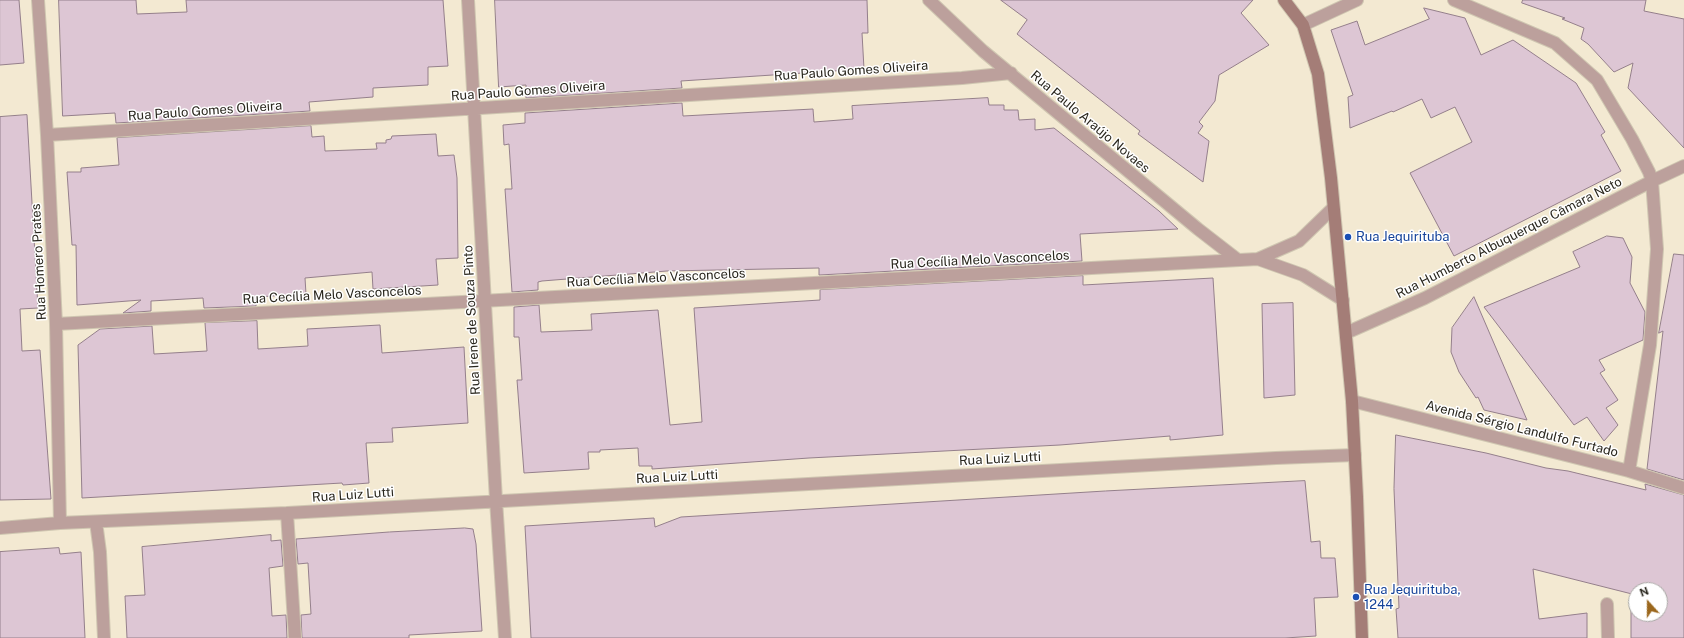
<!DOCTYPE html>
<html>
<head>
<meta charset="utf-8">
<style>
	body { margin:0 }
	#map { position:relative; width:1684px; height:638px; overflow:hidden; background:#f3e9d2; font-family:"Public Sans",sans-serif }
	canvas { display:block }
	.north { position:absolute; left:1628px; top:582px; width:40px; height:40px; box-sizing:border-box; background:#fff; border:1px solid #a9a8a5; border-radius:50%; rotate:339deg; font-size:11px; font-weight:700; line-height:16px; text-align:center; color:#29261d }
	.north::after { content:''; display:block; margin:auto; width:14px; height:18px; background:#9b671d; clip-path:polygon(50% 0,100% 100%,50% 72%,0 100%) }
</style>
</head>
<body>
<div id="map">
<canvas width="1684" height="638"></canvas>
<div class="north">N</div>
</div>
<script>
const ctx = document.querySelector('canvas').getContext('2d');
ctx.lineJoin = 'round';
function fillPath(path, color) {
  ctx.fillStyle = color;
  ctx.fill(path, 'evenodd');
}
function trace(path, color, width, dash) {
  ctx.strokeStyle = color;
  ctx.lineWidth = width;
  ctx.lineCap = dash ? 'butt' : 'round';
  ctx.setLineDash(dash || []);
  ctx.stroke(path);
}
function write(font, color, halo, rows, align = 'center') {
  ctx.font = font + ' "Public Sans",sans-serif';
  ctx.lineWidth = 3;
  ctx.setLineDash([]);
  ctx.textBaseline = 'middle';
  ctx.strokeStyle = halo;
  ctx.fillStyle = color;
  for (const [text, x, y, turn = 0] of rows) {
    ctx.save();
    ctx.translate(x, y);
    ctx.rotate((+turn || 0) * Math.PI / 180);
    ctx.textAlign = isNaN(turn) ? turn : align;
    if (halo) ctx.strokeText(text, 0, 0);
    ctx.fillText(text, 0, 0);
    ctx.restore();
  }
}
const building = new Path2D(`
	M 0,0 L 19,0 L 24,63 L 0,65 Z
	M 59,0 L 136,0 L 137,14 L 187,12 L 186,0 L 443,0 L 448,66 L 428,67 L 428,85 L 373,88 L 373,97 L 309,102 L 310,111 L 116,123 L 115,113 L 63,116 Z
	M 495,0 L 867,0 L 868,33 L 862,33 L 864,69 L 681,81 L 682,88 L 526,98 L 526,85 L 499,87 Z
	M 1001,0 L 1253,0 L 1241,13 L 1269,45 L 1219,75 L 1215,101 L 1199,122 L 1203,126 L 1198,133 L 1209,141 L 1203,182 L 1138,134 L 1140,131 L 1017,34 L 1027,20 Z
	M 1523,0 L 1646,0 L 1644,11 L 1684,19 L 1684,148 L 1628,88 L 1633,63 L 1614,72 L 1588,44 L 1581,39 L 1584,28 L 1562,19 L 1565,18 L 1522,3 Z
	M 1424,8 L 1465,18 L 1481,55 L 1513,40 L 1576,83 L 1605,132 L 1601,135 L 1621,171 L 1454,256 L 1410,173 L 1472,142 L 1455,107 L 1431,118 L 1422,99 L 1393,112 L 1392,111 L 1350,128 L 1348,97 L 1353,95 L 1331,30 L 1357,21 L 1365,45 L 1429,19 Z
	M 988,98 L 989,105 L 1004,105 L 1004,110 L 1018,110 L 1019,120 L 1035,119 L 1035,130 L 1054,128 L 1159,211 L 1178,229 L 1080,234 L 1082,261 L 819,275 L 819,268 L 667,271 L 542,281 L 538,282 L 538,290 L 512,292 L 505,189 L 512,189 L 509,144 L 504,145 L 503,125 L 525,123 L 525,113 L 682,103 L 683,116 L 813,109 L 814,122 L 853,119 L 852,106 Z
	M 27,115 L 38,308 L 20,309 L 22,351 L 40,350 L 51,499 L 0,500 L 0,117 Z
	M 311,126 L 312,137 L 324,136 L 325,151 L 377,149 L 376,143 L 386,143 L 386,140 L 391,139 L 392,136 L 436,134 L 438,156 L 454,155 L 457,178 L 458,258 L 436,259 L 438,285 L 373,289 L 372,272 L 305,278 L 306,294 L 256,297 L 256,306 L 204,308 L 203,298 L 151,301 L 151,311 L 123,313 L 141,300 L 77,305 L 76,245 L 72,245 L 67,172 L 81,172 L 81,168 L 119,165 L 117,138 Z
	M 1607,236 L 1623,238 L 1632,257 L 1630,283 L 1645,312 L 1643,340 L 1599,360 L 1605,370 L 1600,373 L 1618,400 L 1606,408 L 1618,425 L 1604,441 L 1587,417 L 1574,425 L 1484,307 L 1580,267 L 1573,252 Z
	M 1674,254 L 1684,255 L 1684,480 L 1647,469 L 1663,331 L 1659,333 Z
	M 1083,276 L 1083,285 L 1213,278 L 1223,435 L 1170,440 L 1170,436 L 1060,445 L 809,458 L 652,469 L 652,466 L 639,466 L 638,448 L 600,450 L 600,452 L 588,452 L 589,469 L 524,473 L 517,380 L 522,380 L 519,337 L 514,337 L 514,307 L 539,305 L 541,332 L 592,330 L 591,314 L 658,310 L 670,425 L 702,422 L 694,308 L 820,300 L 820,290 Z
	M 1474,297 L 1527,420 L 1484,410 L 1478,397 L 1476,398 L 1459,372 L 1451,352 L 1452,328 Z
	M 1293,303 L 1295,395 L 1264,398 L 1262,304 Z
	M 257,321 L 258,349 L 308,346 L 307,329 L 380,325 L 382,353 L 464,347 L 468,423 L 392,428 L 393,442 L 366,443 L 369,483 L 343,485 L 342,483 L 82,498 L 78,345 L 100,329 L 152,326 L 154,354 L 207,351 L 205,323 Z
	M 1396,435 L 1486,453 L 1546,468 L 1568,471 L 1646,490 L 1645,484 L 1684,495 L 1684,638 L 1631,638 L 1631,607 L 1636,607 L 1636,614 L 1660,614 L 1660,604 L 1667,603 L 1660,601 L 1660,590 L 1636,590 L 1636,595 L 1533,569 L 1539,619 L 1587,613 L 1587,638 L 1398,638 L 1396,609 L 1399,608 L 1394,489 Z
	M 1305,481 L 1311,542 L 1320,541 L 1321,558 L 1335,558 L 1338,597 L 1314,598 L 1316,636 L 1285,638 L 531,638 L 525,526 L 654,518 L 655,527 L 681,517 L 1105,491 Z
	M 465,528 L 473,529 L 476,544 L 482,631 L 409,635 L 409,638 L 302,638 L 301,615 L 311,614 L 308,563 L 298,564 L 296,539 L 389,532 Z
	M 271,535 L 271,541 L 281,540 L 283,566 L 269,568 L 272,616 L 286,615 L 287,638 L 127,638 L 125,596 L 145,595 L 142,547 Z
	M 59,548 L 60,554 L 81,552 L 85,638 L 0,638 L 0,552 Z`);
fillPath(building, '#ddc6d4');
trace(building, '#947f8b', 1);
const street = new Path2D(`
	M 38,0 L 47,135 L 56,324 L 60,523
	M 468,0 L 496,500 L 505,638
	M 929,0 L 983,51 L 1198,229 L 1238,260
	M 1454,0 L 1555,43 L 1597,80 L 1632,139 L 1649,172 L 1652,181 L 1657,249 L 1650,345 L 1629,471
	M 1303,25 L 1357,0
	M 47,135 L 962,78 L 1011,73
	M 1258,259 L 1303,275 L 1343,300
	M 56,324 L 1258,259 L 1299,241 L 1333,208
	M 1346,333 L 1425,298 L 1652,181 L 1684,166
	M 1352,401 L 1629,471 L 1684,488
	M 287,513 L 295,638
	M 96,522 L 100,552 L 104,638
	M 0,528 L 60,523 L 287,513 L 1276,458 L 1355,455
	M 1607,604 L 1608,638`);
const secondary = new Path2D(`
	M 1284,0 L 1303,25 L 1318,74 L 1331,178 L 1352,401 L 1357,497 L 1362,638`);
trace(street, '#cfc6b1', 14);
trace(secondary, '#cfc6b1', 14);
trace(street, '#bca09c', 12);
trace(secondary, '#a47d77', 12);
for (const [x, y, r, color] of [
	[1348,237,4,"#1a4fb4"],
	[1356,597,4,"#1a4fb4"]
]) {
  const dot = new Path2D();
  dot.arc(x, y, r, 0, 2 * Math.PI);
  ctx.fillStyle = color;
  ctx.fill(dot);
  trace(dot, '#fff', 1.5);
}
write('13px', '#29261d', '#fff', [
	["Rua Paulo Gomes Oliveira",851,71,-4],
	["Rua Paulo Gomes Oliveira",528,91,-4],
	["Rua Paulo Gomes Oliveira",205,111,-4],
	["Rua Paulo Araújo Novaes",1090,122,40],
	["Rua Humberto Albuquerque Câmara Neto",1509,238,-27],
	["Rua Cecília Melo Vasconcelos",980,260,-3],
	["Rua Homero Prates",39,262,-93],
	["Rua Cecília Melo Vasconcelos",656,278,-3],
	["Rua Cecília Melo Vasconcelos",332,295,-3],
	["Rua Irene de Souza Pinto",472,320,-93],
	["Avenida Sérgio Landulfo Furtado",1522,429,14],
	["Rua Luiz Lutti",1000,459,-3],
	["Rua Luiz Lutti",677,477,-3],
	["Rua Luiz Lutti",353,495,-4]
]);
write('13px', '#164399', '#fff', [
	["Rua Jequirituba",1356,237],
	["Rua Jequirituba,",1364,590],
	["1244",1364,605]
], 'left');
</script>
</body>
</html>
